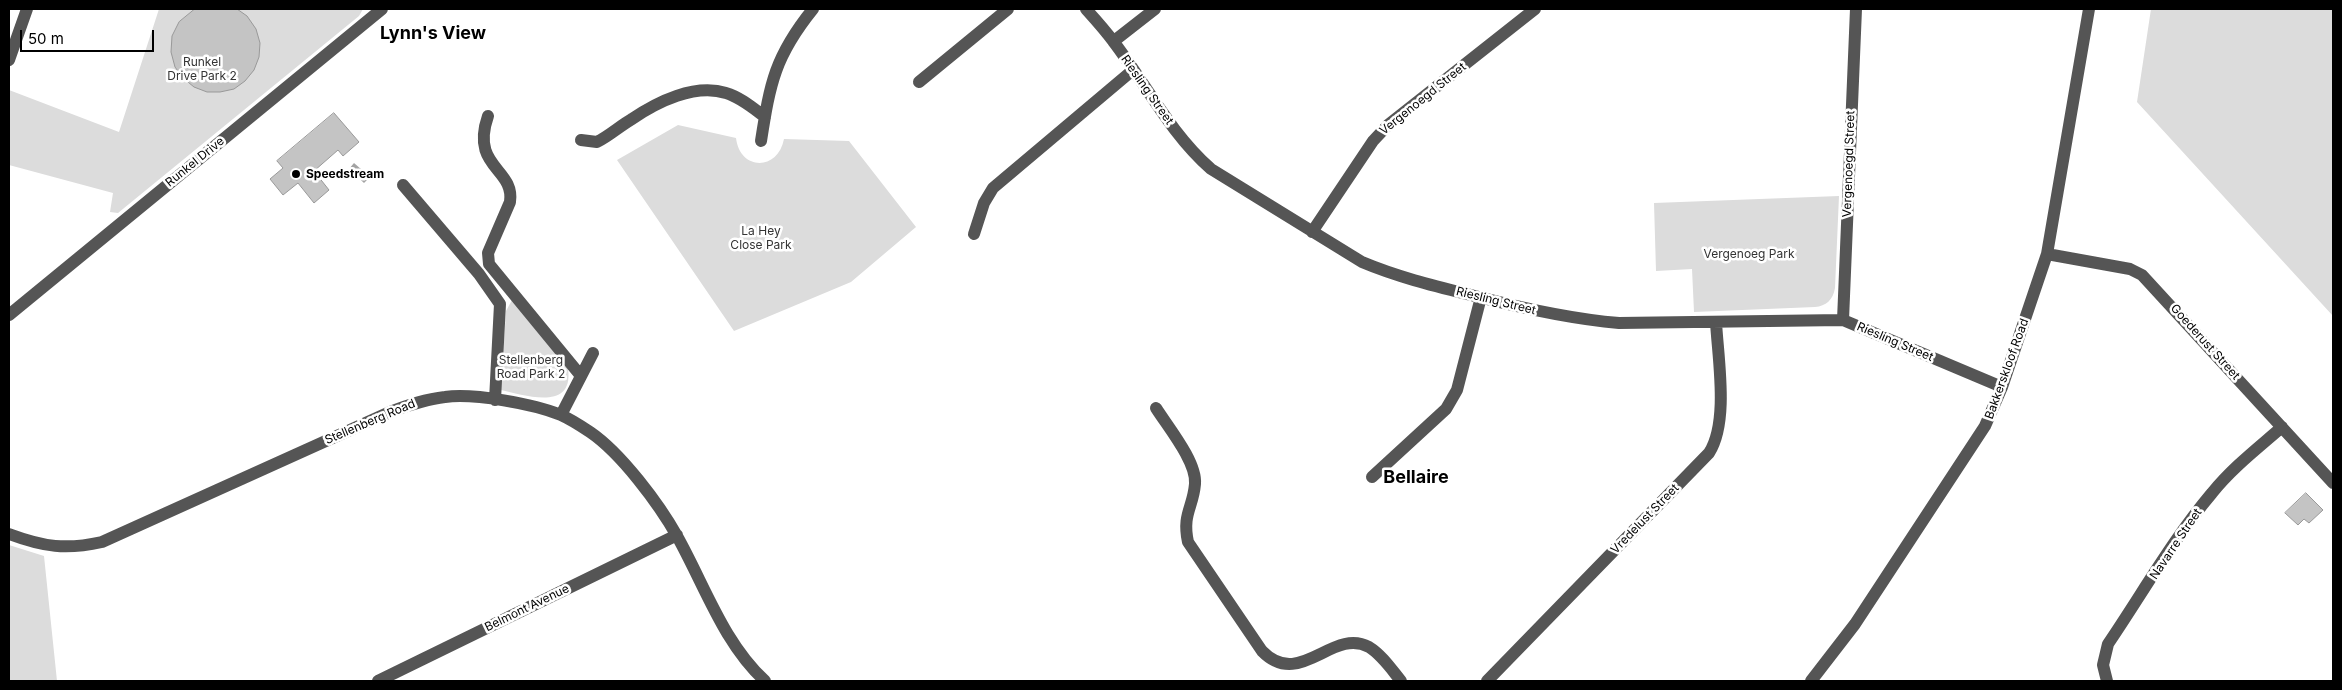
<!DOCTYPE html>
<html>
<head>
<meta charset="utf-8">
<style>
	body { margin:0 }
	#map { position:relative; width:2342px; height:690px; overflow:hidden; background:#fff; font-family:Inter,sans-serif }
	canvas { display:block }
	.frame { position:absolute; inset:0; border:10px solid #000; pointer-events:none }
	.scale { position:absolute; left:20px; top:30px; width:134px; height:22px; box-sizing:border-box; border:2px solid #000; border-top:0; padding-left:6px; font-size:15px; line-height:18px; white-space:nowrap; color:#000; -webkit-text-stroke:4px #fff; paint-order:stroke }
</style>
</head>
<body>
<div id="map">
<canvas width="2342" height="690"></canvas>
<div class="frame"></div>
<div class="scale">50 m</div>
</div>
<script>
const ctx = document.querySelector('canvas').getContext('2d');
ctx.lineJoin = 'round';
function fillPath(path, color) {
  ctx.fillStyle = color;
  ctx.fill(path, 'evenodd');
}
function trace(path, color, width, dash) {
  ctx.strokeStyle = color;
  ctx.lineWidth = width;
  ctx.lineCap = dash ? 'butt' : 'round';
  ctx.setLineDash(dash || []);
  ctx.stroke(path);
}
function write(font, color, halo, rows, align = 'center') {
  ctx.font = font + ' Inter,sans-serif';
  ctx.lineWidth = 5;
  ctx.setLineDash([]);
  ctx.textBaseline = 'middle';
  ctx.strokeStyle = halo;
  ctx.fillStyle = color;
  for (const [text, x, y, turn = 0] of rows) {
    ctx.save();
    ctx.translate(x, y);
    ctx.rotate((+turn || 0) * Math.PI / 180);
    ctx.textAlign = isNaN(turn) ? turn : align;
    if (halo) ctx.strokeText(text, 0, 0);
    ctx.fillText(text, 0, 0);
    ctx.restore();
  }
}
fillPath(new Path2D(`
	M 159,9 L 363,9 L 359,16 L 118,213 L 110,212 L 113,193 L 9,165 L 9,90 L 119,132 Z
	M 2151,9 L 2333,9 L 2333,316 L 2137,102 Z
	M 678,125 L 736,138 C 740,171 778,171 784,139 L 849,141 L 916,227 L 851,282 L 734,331 L 617,160 Z
	M 1839,196 L 1835,288 C 1833,300 1826,306 1815,307 L 1694,312 L 1692,269 L 1656,271 L 1654,203 Z
	M 512,300 L 568,369 C 574,412 524,395 501,390 L 506,311 Z
	M 9,545 L 44,556 L 57,681 L 9,681 Z`), '#dcdcdc');
fillPath(new Path2D(`
	M 354,163 L 370,177 L 364,183 L 349,169 Z`), '#a3a3a3');
const building = new Path2D(`
	M 195,9 L 237,9 L 247,16 L 256,29 L 260,43 L 259,57 L 254,70 L 245,81 L 234,89 L 220,92 L 207,92 L 194,87 L 183,78 L 175,67 L 171,52 L 172,36 L 179,22 Z
	M 334,113 L 359,142 L 343,156 L 338,150 L 314,171 L 329,190 L 314,203 L 298,183 L 283,195 L 270,179 L 283,168 L 277,161 Z
	M 2306,493 L 2323,510 L 2309,523 L 2304,519 L 2298,525 L 2285,513 Z`);
fillPath(building, '#c4c4c4');
trace(building, '#999', 1);
trace(new Path2D(`
	M 1086,9 C 1095,19 1105,30 1113,41 C 1146,84 1170,133 1211,169 L 1362,262 C 1400,278 1439,287 1479,297 C 1526,309 1571,319 1619,323 L 1843,320 L 2002,387
	M 1114,41 L 1155,9
	M 9,60 L 27,9
	M 919,82 L 1008,9
	M 488,116 C 470,168 515,168 510,202 L 488,253 L 489,264 L 581,376
	M 581,140 L 597,142 C 609,136 620,126 632,119 C 657,102 695,83 726,93 C 740,97 753,108 765,117
	M 761,141 C 770,83 775,56 813,9
	M 403,185 L 479,274 L 500,304 L 495,400
	M 1312,232 L 1373,141 L 1388,125 L 1535,9
	M 974,234 L 984,203 L 993,188 L 1133,70
	M 2047,254 L 2130,269 L 2142,275 L 2333,483
	M 9,315 L 382,9
	M 1843,320 L 1856,9
	M 1156,408 C 1168,427 1197,462 1195,484 C 1193,508 1182,514 1188,542 L 1262,651 C 1300,690 1332,627 1369,647 C 1382,655 1392,670 1401,681
	M 561,415 L 593,353
	M 1372,477 L 1446,409 L 1457,390 L 1481,297
	M 9,534 C 44,547 66,550 102,542 L 390,412 C 409,405 426,399 445,397 C 474,393 534,404 561,415 C 570,419 581,426 590,432 C 621,453 659,504 677,536 C 705,586 723,642 765,681
	M 378,681 L 677,535
	M 1487,681 L 1709,453 C 1729,422 1718,359 1716,322
	M 1811,681 L 1855,624 L 1985,426 L 2002,387 L 2047,254 L 2089,9
	M 2107,681 L 2103,665 L 2108,644 C 2142,594 2173,539 2212,493 C 2232,468 2258,448 2282,427`), '#555', 12);
for (const [x, y, r, color] of [
	[296,174,5,"#000"]
]) {
  const dot = new Path2D();
  dot.arc(x, y, r, 0, 2 * Math.PI);
  ctx.fillStyle = color;
  ctx.fill(dot);
  trace(dot, '#fff', 2);
}
write('12px', '#333', '#fff', [
	["Runkel",202,62],
	["Drive Park 2",202,76],
	["La Hey",761,231],
	["Close Park",761,245],
	["Vergenoeg Park",1749,254],
	["Stellenberg",531,360],
	["Road Park 2",531,374]
]);
write('12px', '#000', '#fff', [
	["Riesling Street",1147,90,55],
	["Vergenoegd Street",1423,99,-39],
	["Runkel Drive",195,162,-39],
	["Vergenoegd Street",1849,164,-88],
	["Riesling Street",1496,301,14],
	["Riesling Street",1895,342,23],
	["Goederust Street",2205,342,48],
	["Bakkerskloof Road",2007,369,-70],
	["Stellenberg Road",370,422,-23],
	["Vredelust Street",1645,519,-46],
	["Navarre Street",2176,544,-56],
	["Belmont Avenue",527,608,-26]
]);
write('bold 12px', '#000', '#fff', [
	["Speedstream",306,174]
], 'left');
write('bold 18px', '#000', '#fff', [
	["Lynn's View",433,34],
	["Bellaire",1416,478]
]);
</script>
</body>
</html>
